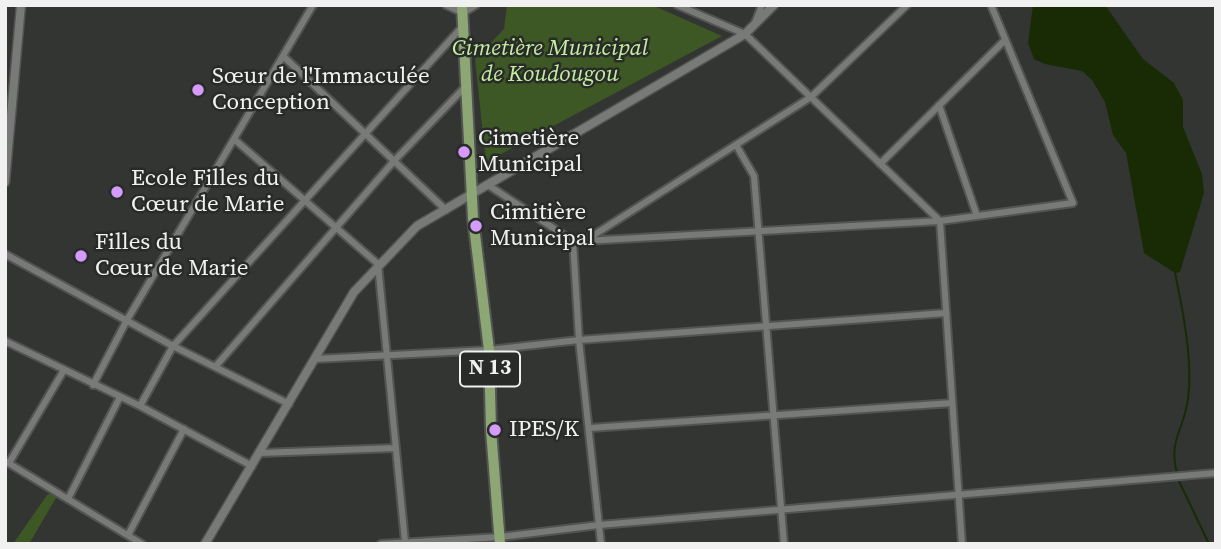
<!DOCTYPE html>
<html>
<head>
<meta charset="utf-8">
<style>
	body { margin:0 }
	#map { position:relative; width:1221px; height:549px; overflow:hidden; background:#333532; font-family:"Source Serif 4",serif }
	canvas { display:block }
	.frame { position:absolute; inset:0; border:7px solid #f0f1f0; pointer-events:none }
</style>
</head>
<body>
<div id="map">
<canvas width="1221" height="549"></canvas>
<div class="frame"></div>
</div>
<script>
const ctx = document.querySelector('canvas').getContext('2d');
ctx.lineJoin = 'round';
function fillPath(path, color) {
  ctx.fillStyle = color;
  ctx.fill(path, 'evenodd');
}
function trace(path, color, width, dash) {
  ctx.strokeStyle = color;
  ctx.lineWidth = width;
  ctx.lineCap = dash ? 'butt' : 'round';
  ctx.setLineDash(dash || []);
  ctx.stroke(path);
}
function write(font, color, halo, rows, align = 'center') {
  ctx.font = font + ' "Source Serif 4",serif';
  ctx.lineWidth = 5;
  ctx.setLineDash([]);
  ctx.textBaseline = 'middle';
  ctx.strokeStyle = halo;
  ctx.fillStyle = color;
  for (const [text, x, y, turn = 0] of rows) {
    ctx.save();
    ctx.translate(x, y);
    ctx.rotate((+turn || 0) * Math.PI / 180);
    ctx.textAlign = isNaN(turn) ? turn : align;
    if (halo) ctx.strokeText(text, 0, 0);
    ctx.fillText(text, 0, 0);
    ctx.restore();
  }
}
fillPath(new Path2D(`
	M 507,5 L 652,5 L 722,36 L 486,162 L 475,59 L 504,29 Z
	M 53,493 L 56,498 L 29,544 L 13,544 L 47,495 Z`), '#3d5725');
fillPath(new Path2D(`
	M 1033,5 L 1105,5 L 1143,59 L 1174,83 L 1183,100 L 1183,127 L 1202,174 L 1204,193 L 1180,272 L 1175,273 L 1144,253 L 1126,153 L 1113,135 L 1105,102 L 1092,80 L 1082,71 L 1045,64 L 1034,59 L 1028,43 Z`), '#192b05');
trace(new Path2D(`
	M 1175,273 C 1183,311 1193,361 1188,399 C 1184,430 1168,440 1177,473
	M 1178,479 L 1209,544`), '#192b05', 2);
const minor = new Path2D(`
	M 446,5 L 463,13 L 476,5
	M 677,5 L 745,34 L 940,221 L 962,544
	M 755,23 L 762,5
	M 283,56 L 446,210
	M 939,105 L 977,216
	M 234,139 L 378,264 L 405,542
	M 736,145 L 754,176 L 784,544
	M 880,164 L 1005,40
	M 488,185 L 573,241 L 584,241 L 940,221 L 1073,203 L 991,5
	M 586,240 L 811,97 L 907,5
	M 573,241 L 579,340 L 601,544
	M 5,254 L 173,346 L 289,404
	M 5,341 L 140,406 L 252,466
	M 315,359 L 489,350 L 579,340 L 946,313
	M 215,367 L 394,161 L 465,87
	M 93,385 L 127,320 L 313,5
	M 140,406 L 173,346 L 462,27
	M 590,428 L 952,403
	M 260,453 L 396,448
	M 5,461 L 142,544
	M 9,463 L 64,370
	M 68,499 L 120,397
	M 128,535 L 184,429
	M 381,544 L 500,537 L 599,525 L 1216,473`);
const tertiary = new Path2D(`
	M 5,182 L 21,5
	M 205,544 L 354,292 L 417,226 L 745,34 L 774,5`);
const primary = new Path2D(`
	M 462,5 L 473,218 L 489,350 L 491,430 L 500,544`);
trace(minor, '#525352', 10);
trace(tertiary, '#525352', 11);
trace(primary, '#525352', 14);
trace(minor, '#787a77', 6);
trace(tertiary, '#787a77', 8);
trace(primary, '#8ca774', 10);
for (const [x, y, r, color] of [
	[198,90,7,"#d69bfa"],
	[464,152,7,"#d69bfa"],
	[117,192,7,"#d69bfa"],
	[476,226,7,"#d69bfa"],
	[81,256,7,"#d69bfa"],
	[495,430,7,"#d69bfa"]
]) {
  const dot = new Path2D();
  dot.arc(x, y, r, 0, 2 * Math.PI);
  ctx.fillStyle = color;
  ctx.fill(dot);
  trace(dot, '#292b28', 2.5);
}
for (const [x, y, w] of [
	[490,369,60]
]) {
  const box = new Path2D();
  box.roundRect(x - w / 2, y - 17.5, w, 35, 5);
  ctx.fillStyle = '#292b28';
  ctx.fill(box);
  trace(box, '#f0f1f0', 2);
}
write('bold 21px', '#f0f1f0', null, [
	["N 13",490,369]
]);
write('italic 23px', '#c3eea0', '#292b28', [
	["Cimetière Municipal",550,49],
	["de Koudougou",550,75]
]);
write('23px', '#f0f1f0', '#292b28', [
	["Sœur de l'Immaculée",212,77],
	["Conception",212,103],
	["Cimetière",478,139],
	["Municipal",478,165],
	["Ecole Filles du",131,179],
	["Cœur de Marie",131,205],
	["Cimitière",490,213],
	["Municipal",490,239],
	["Filles du",95,243],
	["Cœur de Marie",95,269],
	["IPES/K",509,430]
], 'left');
</script>
</body>
</html>
